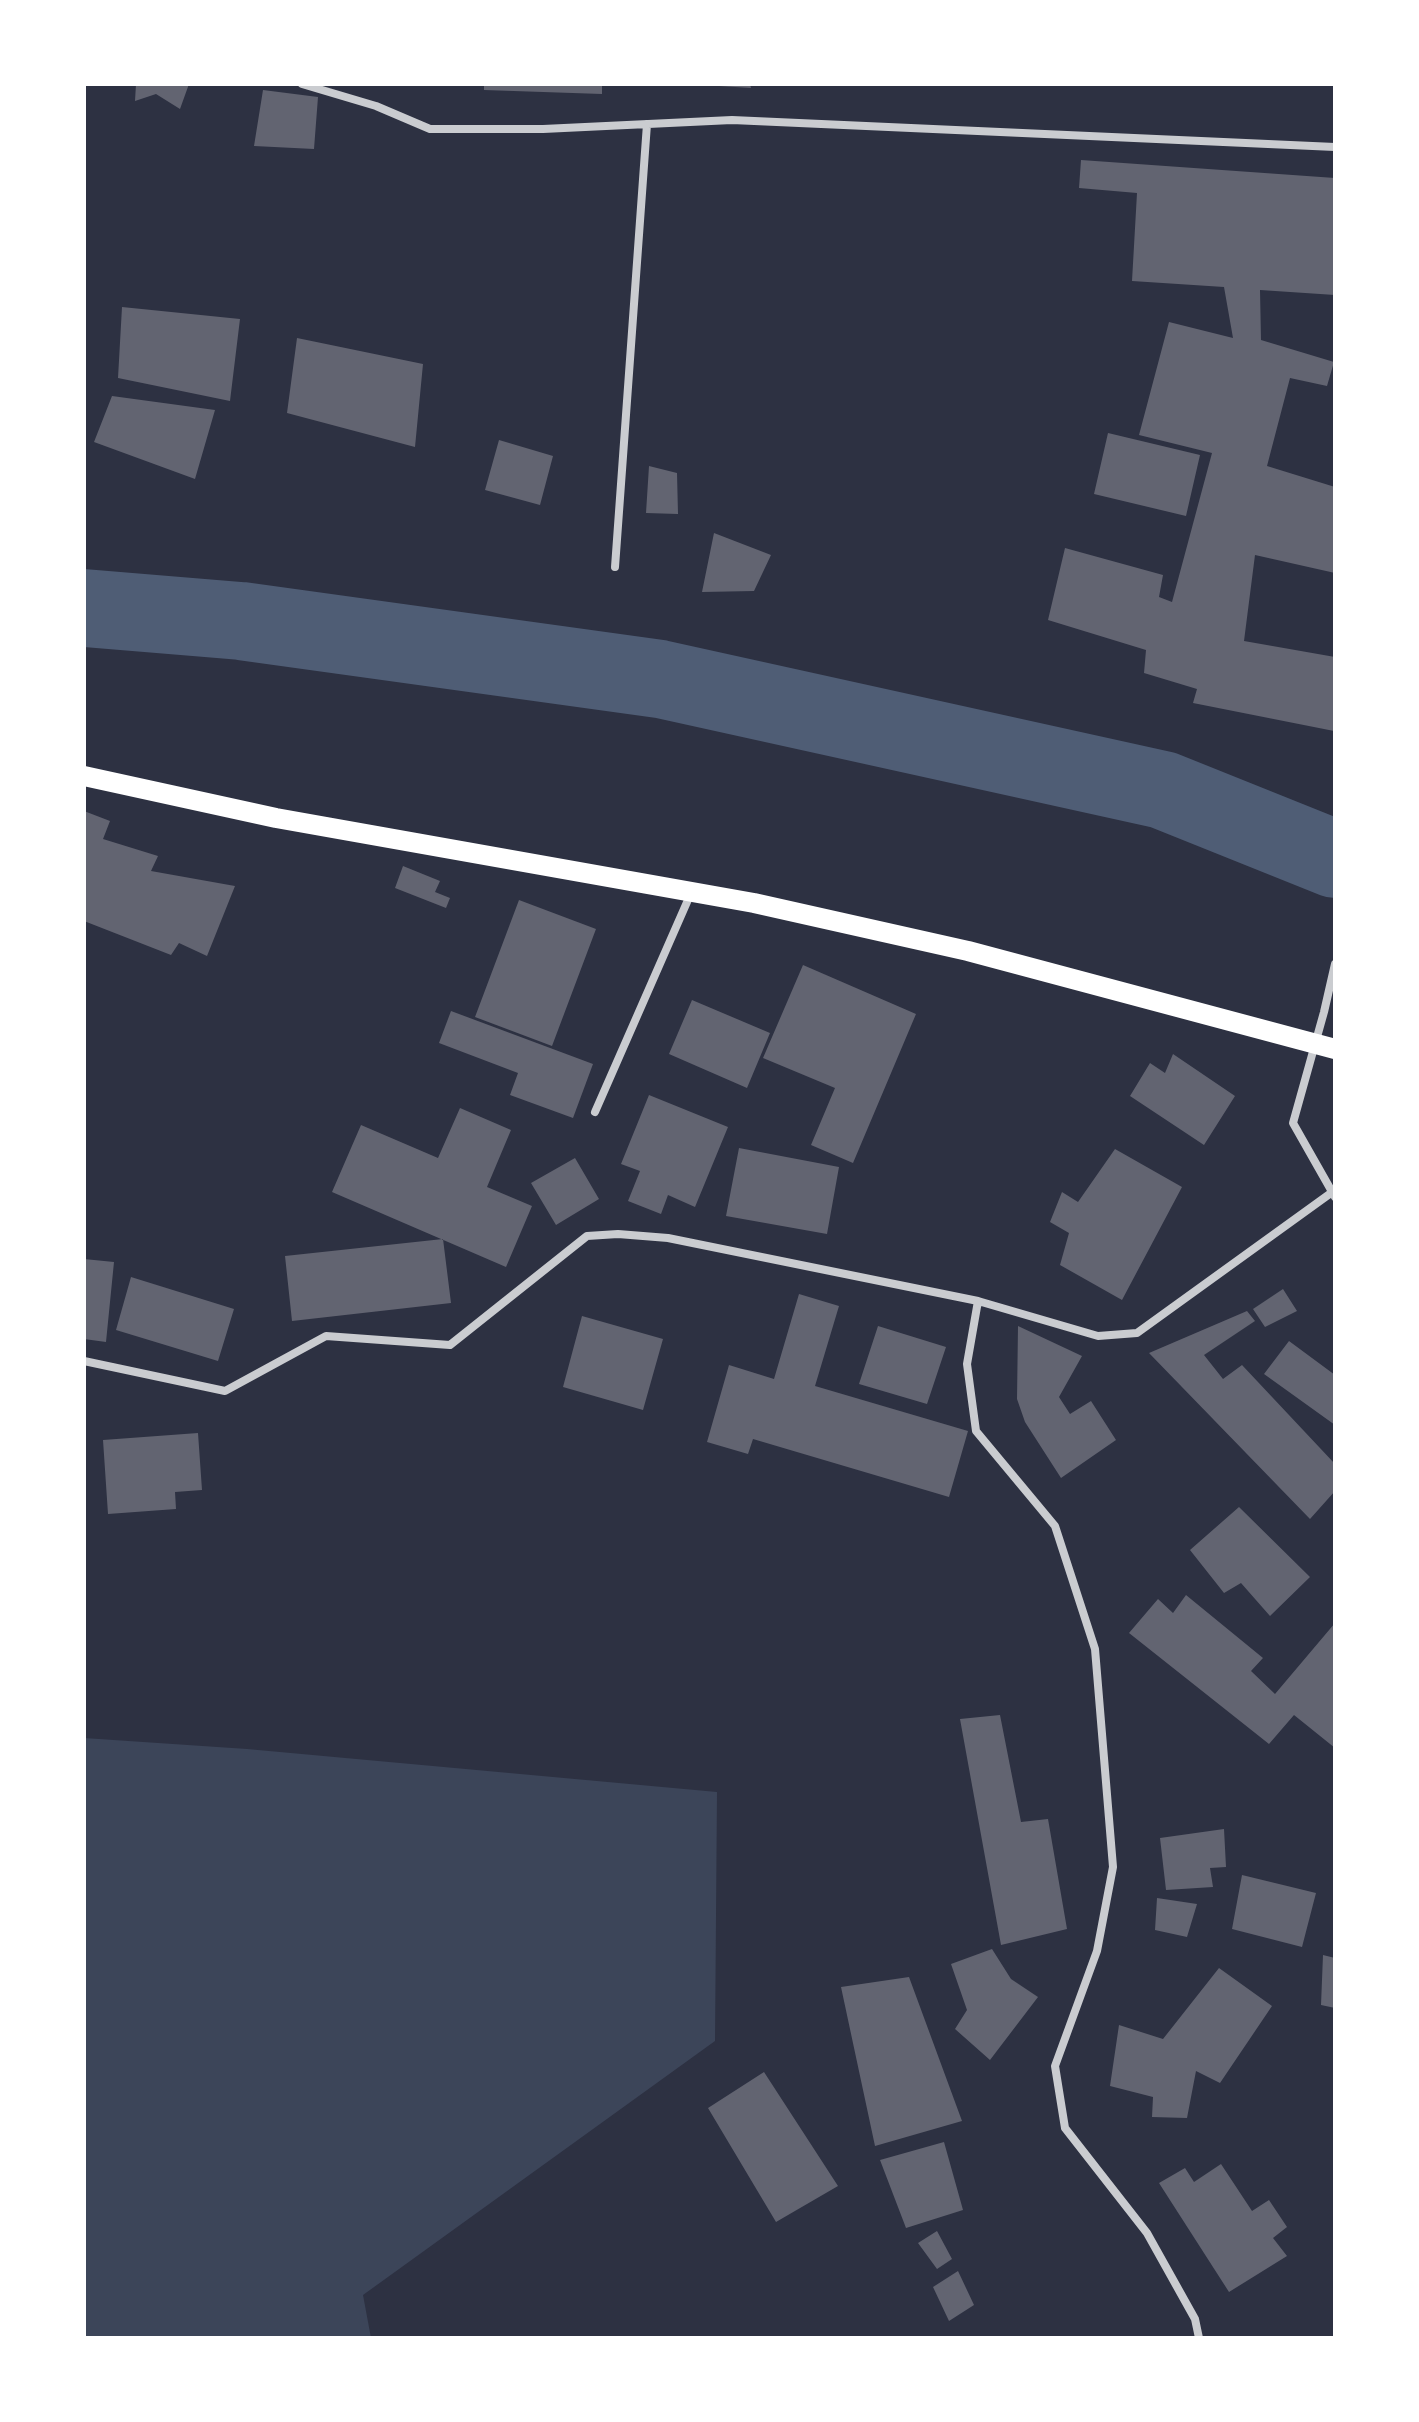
<!DOCTYPE html>
<html>
<head>
<meta charset="utf-8">
<style>
	body { margin:0 }
	#map { position:relative; width:1419px; height:2422px; overflow:hidden; background:#2d3142; font-family:"Exo 2",sans-serif }
	canvas { display:block }
	.frame { position:absolute; inset:0; border:86px solid #fff; pointer-events:none }
</style>
</head>
<body>
<div id="map">
<canvas width="1419" height="2422"></canvas>
<div class="frame"></div>
</div>
<script>
const ctx = document.querySelector('canvas').getContext('2d');
ctx.lineJoin = 'round';
function fillPath(path, color) {
  ctx.fillStyle = color;
  ctx.fill(path, 'evenodd');
}
function trace(path, color, width, dash) {
  ctx.strokeStyle = color;
  ctx.lineWidth = width;
  ctx.lineCap = dash ? 'butt' : 'round';
  ctx.setLineDash(dash || []);
  ctx.stroke(path);
}
fillPath(new Path2D(`
	M 84,1738 L 247,1749 L 717,1792 L 715,2041 L 363,2295 L 371,2338 L 84,2338 Z`), '#3c4559');
trace(new Path2D(`
	M 84,608 L 241,621 L 660,679 L 1163,790 L 1335,859`), '#4f5d75', 78);
fillPath(new Path2D(`
	M 136,84 L 189,84 L 180,109 L 156,94 L 135,101 Z
	M 484,84 L 602,84 L 602,94 L 484,90 Z
	M 719,84 L 750,84 L 751,88 L 719,86 Z
	M 263,90 L 318,97 L 314,149 L 254,146 Z
	M 1081,160 L 1335,178 L 1335,295 L 1260,290 L 1261,340 L 1334,362 L 1327,386 L 1290,378 L 1267,466 L 1335,487 L 1335,573 L 1255,555 L 1244,641 L 1335,657 L 1334,731 L 1193,703 L 1197,689 L 1144,673 L 1146,650 L 1048,620 L 1065,548 L 1163,575 L 1159,597 L 1172,602 L 1212,453 L 1139,435 L 1169,322 L 1233,338 L 1224,287 L 1132,281 L 1137,193 L 1079,188 Z
	M 122,307 L 240,319 L 230,401 L 118,378 Z
	M 297,338 L 423,364 L 415,447 L 287,413 Z
	M 112,396 L 215,410 L 195,479 L 94,442 Z
	M 1108,433 L 1200,455 L 1186,516 L 1094,494 Z
	M 499,440 L 553,456 L 540,505 L 485,490 Z
	M 649,466 L 677,473 L 678,514 L 646,513 Z
	M 714,533 L 771,555 L 754,591 L 702,592 Z
	M 84,811 L 110,821 L 103,839 L 158,856 L 151,871 L 235,886 L 207,956 L 179,943 L 171,955 L 84,921 Z
	M 403,866 L 440,881 L 435,892 L 450,898 L 446,908 L 395,888 Z
	M 519,900 L 596,929 L 552,1046 L 475,1017 Z
	M 803,965 L 916,1014 L 853,1163 L 811,1145 L 835,1088 L 763,1058 Z
	M 692,1000 L 770,1033 L 747,1088 L 669,1054 Z
	M 451,1011 L 593,1064 L 573,1118 L 510,1095 L 518,1073 L 439,1043 Z
	M 1173,1054 L 1235,1096 L 1204,1145 L 1130,1096 L 1150,1063 L 1165,1073 Z
	M 649,1095 L 728,1127 L 695,1207 L 668,1195 L 661,1214 L 628,1201 L 640,1171 L 621,1164 Z
	M 460,1108 L 511,1130 L 487,1187 L 532,1206 L 506,1267 L 332,1192 L 361,1125 L 438,1158 Z
	M 739,1148 L 839,1167 L 827,1234 L 726,1216 Z
	M 1115,1149 L 1182,1187 L 1122,1300 L 1060,1265 L 1069,1233 L 1050,1222 L 1062,1192 L 1078,1202 Z
	M 575,1158 L 599,1199 L 556,1225 L 531,1183 Z
	M 443,1239 L 451,1303 L 292,1321 L 285,1256 Z
	M 84,1259 L 114,1262 L 106,1342 L 84,1339 Z
	M 131,1277 L 234,1309 L 218,1361 L 116,1330 Z
	M 1283,1289 L 1297,1311 L 1265,1327 L 1253,1309 Z
	M 799,1294 L 839,1306 L 815,1386 L 968,1431 L 949,1497 L 753,1439 L 748,1454 L 707,1442 L 729,1365 L 774,1379 Z
	M 1247,1311 L 1255,1321 L 1204,1355 L 1223,1379 L 1242,1365 L 1335,1464 L 1335,1491 L 1310,1519 L 1149,1353 Z
	M 582,1316 L 663,1339 L 643,1410 L 563,1387 Z
	M 878,1326 L 946,1347 L 927,1404 L 859,1384 Z
	M 1018,1326 L 1082,1356 L 1059,1397 L 1070,1414 L 1091,1401 L 1116,1440 L 1061,1478 L 1025,1422 L 1017,1399 Z
	M 1289,1341 L 1335,1375 L 1335,1425 L 1264,1374 Z
	M 198,1433 L 202,1490 L 175,1492 L 176,1509 L 108,1514 L 103,1440 Z
	M 1239,1507 L 1310,1577 L 1270,1616 L 1241,1583 L 1224,1593 L 1190,1550 Z
	M 1186,1595 L 1263,1658 L 1251,1671 L 1275,1694 L 1335,1623 L 1335,1748 L 1294,1715 L 1269,1744 L 1129,1633 L 1158,1599 L 1173,1613 Z
	M 1000,1715 L 1021,1822 L 1048,1819 L 1067,1929 L 1001,1945 L 960,1719 Z
	M 1224,1829 L 1226,1867 L 1210,1868 L 1213,1887 L 1166,1890 L 1160,1838 Z
	M 1242,1875 L 1316,1893 L 1302,1947 L 1232,1929 Z
	M 1157,1898 L 1197,1904 L 1187,1937 L 1155,1930 Z
	M 992,1949 L 1011,1979 L 1038,1997 L 990,2060 L 955,2029 L 967,2010 L 951,1964 Z
	M 1323,1955 L 1335,1958 L 1335,2008 L 1321,2005 Z
	M 1219,1968 L 1272,2006 L 1220,2083 L 1196,2071 L 1187,2118 L 1152,2117 L 1153,2097 L 1110,2086 L 1119,2025 L 1163,2039 Z
	M 909,1977 L 962,2121 L 875,2146 L 841,1987 Z
	M 764,2072 L 838,2186 L 776,2222 L 708,2108 Z
	M 944,2142 L 963,2210 L 906,2228 L 880,2160 Z
	M 1221,2164 L 1252,2211 L 1269,2200 L 1287,2227 L 1273,2238 L 1287,2256 L 1229,2292 L 1159,2183 L 1185,2168 L 1194,2182 Z
	M 937,2231 L 952,2259 L 937,2269 L 918,2243 Z
	M 958,2271 L 974,2305 L 949,2321 L 933,2287 Z`), '#626471');
trace(new Path2D(`
	M 302,84 L 376,106 L 430,129 L 543,129 L 732,120 L 1335,147
	M 615,567 L 647,124
	M 1335,964 L 1324,1012 L 1293,1123 L 1335,1197
	M 595,1112 L 691,893
	M 978,1301 L 967,1364 L 976,1431 L 1055,1526 L 1095,1649 L 1113,1867 L 1097,1951 L 1055,2066 L 1065,2128 L 1147,2233 L 1195,2319 L 1199,2338
	M 84,1361 L 225,1391 L 326,1336 L 450,1345 L 587,1236 L 618,1234 L 668,1238 L 978,1301 L 1098,1336 L 1137,1333 L 1331,1193`), '#caccd0', 8);
trace(new Path2D(`
	M 84,776 L 276,818 L 754,903 L 968,951 L 1335,1049`), '#fff', 20);
</script>
</body>
</html>
